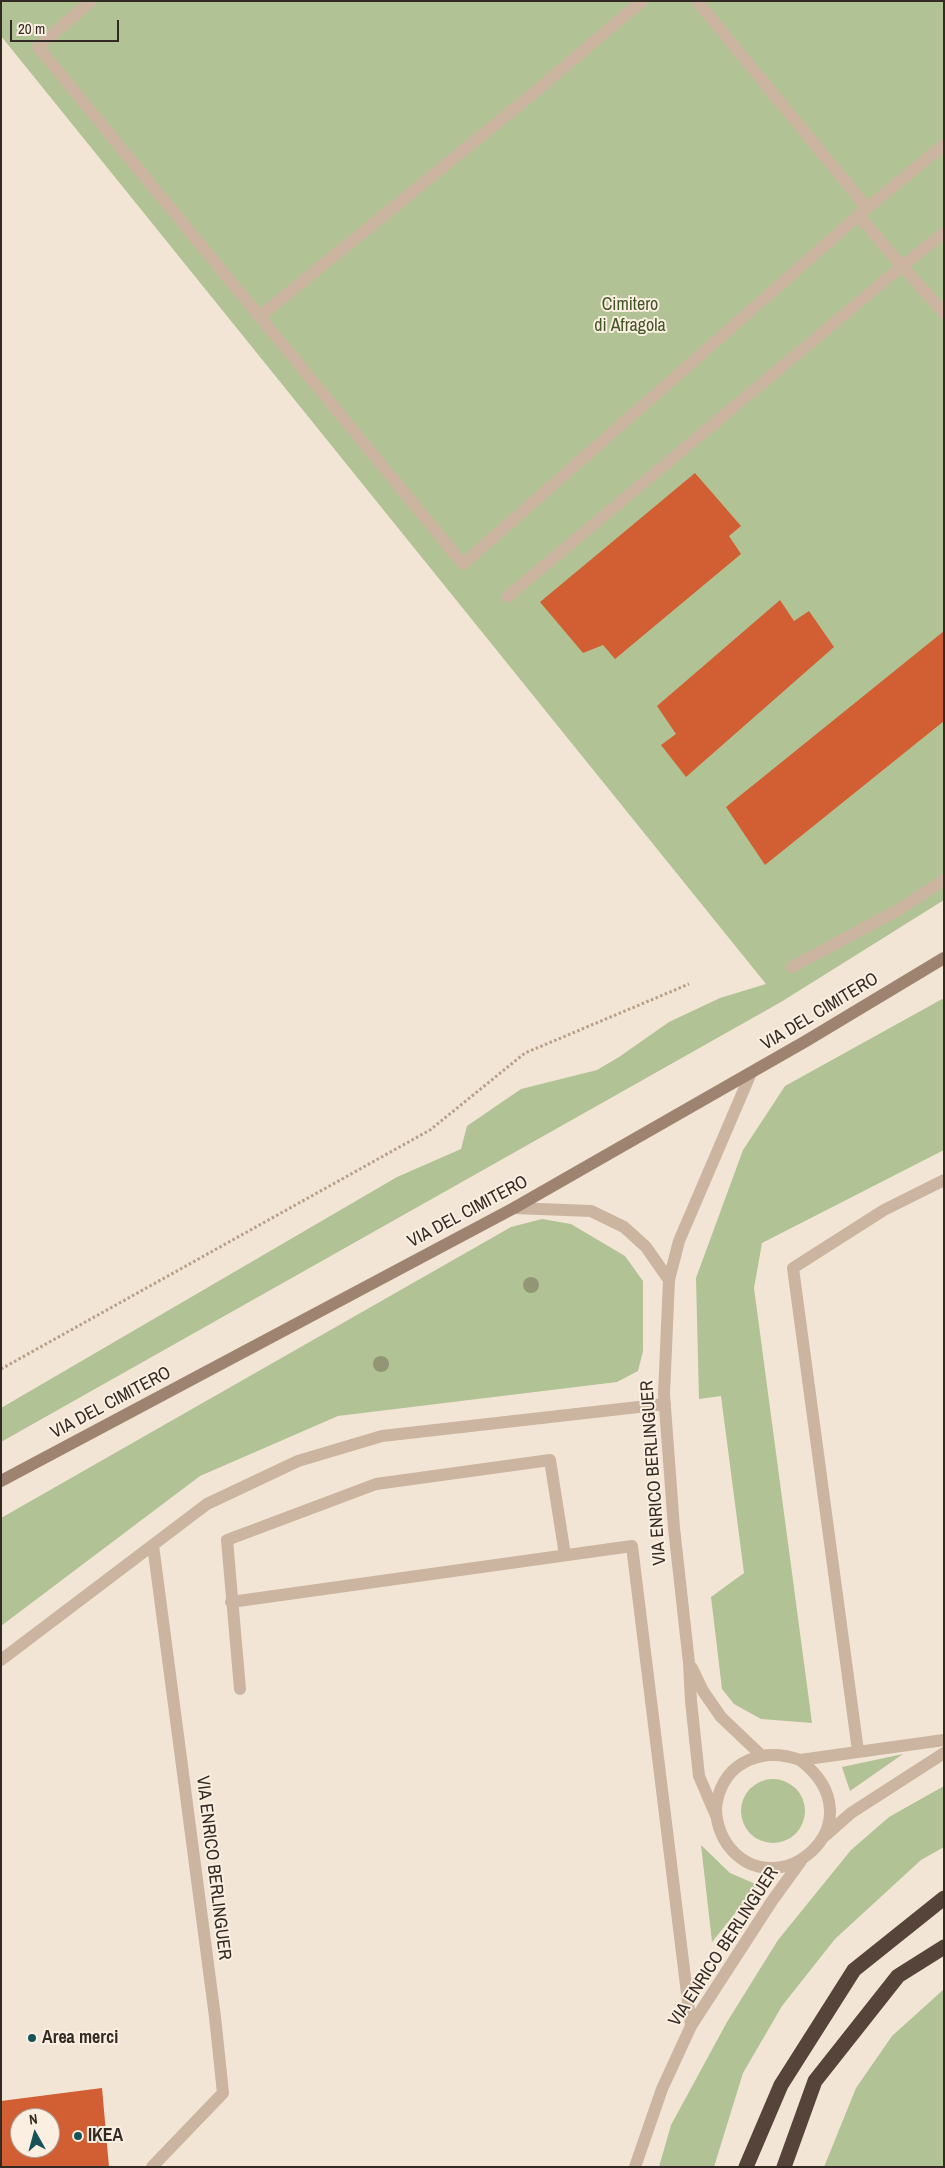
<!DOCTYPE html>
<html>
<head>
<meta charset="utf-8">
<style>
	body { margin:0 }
	#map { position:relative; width:945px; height:2168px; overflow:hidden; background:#f3e5d5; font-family:"Archivo Narrow",sans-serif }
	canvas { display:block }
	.frame { position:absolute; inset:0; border:2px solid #342a24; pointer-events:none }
	.north { position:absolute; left:10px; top:2108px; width:50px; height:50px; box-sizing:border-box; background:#faefe1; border:1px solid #aba095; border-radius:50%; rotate:353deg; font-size:14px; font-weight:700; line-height:20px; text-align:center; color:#342a24 }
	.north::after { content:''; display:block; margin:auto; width:18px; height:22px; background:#165359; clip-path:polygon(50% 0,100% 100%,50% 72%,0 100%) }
	.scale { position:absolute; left:10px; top:20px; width:109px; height:22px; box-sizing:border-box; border:2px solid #342a24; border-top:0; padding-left:6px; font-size:15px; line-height:18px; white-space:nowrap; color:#342a24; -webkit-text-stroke:4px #faefe1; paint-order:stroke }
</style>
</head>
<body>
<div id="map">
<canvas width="945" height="2168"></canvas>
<div class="frame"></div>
<div class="north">N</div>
<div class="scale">20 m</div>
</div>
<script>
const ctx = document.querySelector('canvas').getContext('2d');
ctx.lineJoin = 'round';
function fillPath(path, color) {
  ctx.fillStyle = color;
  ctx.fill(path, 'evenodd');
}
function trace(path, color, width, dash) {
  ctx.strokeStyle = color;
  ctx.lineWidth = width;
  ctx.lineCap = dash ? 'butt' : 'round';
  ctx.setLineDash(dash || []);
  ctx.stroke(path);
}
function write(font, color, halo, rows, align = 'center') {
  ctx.font = font + ' "Archivo Narrow",sans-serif';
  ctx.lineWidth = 4;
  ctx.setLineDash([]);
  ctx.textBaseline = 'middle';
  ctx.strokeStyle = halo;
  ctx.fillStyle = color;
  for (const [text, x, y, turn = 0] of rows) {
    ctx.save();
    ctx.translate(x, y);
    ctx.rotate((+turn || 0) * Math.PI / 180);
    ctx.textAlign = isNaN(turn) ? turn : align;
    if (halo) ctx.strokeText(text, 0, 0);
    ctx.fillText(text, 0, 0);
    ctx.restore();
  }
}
fillPath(new Path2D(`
	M 1,1 L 944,1 L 944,900 L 781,1002 L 1,1442 L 1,1408 L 397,1177 L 461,1149 L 467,1126 L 521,1089 L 597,1070 L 619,1057 L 669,1022 L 720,998 L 766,984 L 1,36 Z
	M 944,998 L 944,1150 L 762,1243 L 754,1288 L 812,1723 L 761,1719 L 734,1704 L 722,1689 L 711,1597 L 744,1573 L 721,1396 L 699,1399 L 696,1278 L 743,1150 L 785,1086 Z
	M 542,1219 L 571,1224 L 625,1256 L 643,1281 L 643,1351 L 638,1371 L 617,1382 L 338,1416 L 200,1476 L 1,1626 L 1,1518 L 511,1227 Z
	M 903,1754 L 850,1791 L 842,1767 Z
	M741 1811a32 32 0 1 1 64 0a32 32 0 1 1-64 0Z
	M 944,1786 L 944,1847 L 921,1860 L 835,1939 L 782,2006 L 743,2073 L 714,2167 L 659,2167 L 671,2125 L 727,2022 L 778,1940 L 851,1850 L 889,1817 Z
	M 701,1845 L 730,1873 L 758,1885 L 712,1942 Z
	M 944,1989 L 944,2167 L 824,2167 L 856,2088 L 892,2036 Z`), '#b1c394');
fillPath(new Path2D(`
	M 695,473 L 741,526 L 729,536 L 741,554 L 615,659 L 603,645 L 583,653 L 540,602 Z
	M 780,600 L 794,621 L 809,611 L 834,647 L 686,777 L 661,745 L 676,734 L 657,706 Z
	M 944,631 L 944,721 L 765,865 L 726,807 Z
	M 102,2088 L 109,2167 L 1,2167 L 1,2101 ZM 20,2118 L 50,2118 L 50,2148 L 20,2148 Z`), '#d25f34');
trace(new Path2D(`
	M 1,1369 L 430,1130 L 525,1053 L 689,984`), '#b79f8a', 3, [2.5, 2.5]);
trace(new Path2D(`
	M 514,1208 L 591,1211 L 624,1227 L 646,1247 L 669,1280
	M 231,1602 L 632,1546 L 691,2026
	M 1,1660 L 207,1504 L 298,1461 L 382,1436 L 665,1404
	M 692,1668 L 703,1691 L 721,1717 L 761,1755
	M 240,1689 L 227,1540 L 376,1484 L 550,1460 L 565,1555
	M 858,1751 L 793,1268 L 884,1210 L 944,1180
	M 800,1760 C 882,1823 775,1911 727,1844 C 719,1832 714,1815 717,1801 C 726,1760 764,1747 800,1760 L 944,1740
	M 717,1818 L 699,1776 L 691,1701 L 689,1663 L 674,1528 L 664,1394 L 669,1280 L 679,1241 L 751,1073
	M 825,1836 L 851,1813 L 944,1753
	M 152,2167 L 223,2093 L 215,2017 L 153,1545
	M 635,2167 L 662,2089 L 691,2026 L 772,1901 L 801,1861`), '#cbb5a0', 12);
trace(new Path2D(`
	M 91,1 L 38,47 L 463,564 L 867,208 L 697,1
	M 867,208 L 944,145
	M 858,215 L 902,266 L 944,233
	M 259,317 L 530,96 L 642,1
	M 507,597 L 902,266 L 944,313
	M 792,967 L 898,910 L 944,880`), '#cbb5a0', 12);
trace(new Path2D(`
	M 1,1481 L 514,1208 L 806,1041 L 944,958`), '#9f8371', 12);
trace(new Path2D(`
	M 746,2167 L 781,2085 L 854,1970 L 944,1898
	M 784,2167 L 815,2081 L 898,1976 L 944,1947`), '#56443a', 15);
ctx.fillStyle = '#929675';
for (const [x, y] of [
	[531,1285],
	[381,1364]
]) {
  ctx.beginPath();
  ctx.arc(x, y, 8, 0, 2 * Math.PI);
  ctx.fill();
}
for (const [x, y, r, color] of [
	[32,2038,5,"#165359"],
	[78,2136,5,"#165359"]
]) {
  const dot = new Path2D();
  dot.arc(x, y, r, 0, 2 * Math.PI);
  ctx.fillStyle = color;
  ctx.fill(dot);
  trace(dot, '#faefe1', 2);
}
write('18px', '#425526', '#faefe1', [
	["Cimitero",630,305],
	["di Afragola",630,326]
]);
write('18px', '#342a24', '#faefe1', [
	["VIA DEL CIMITERO",820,1012,-31],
	["VIA DEL CIMITERO",468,1212,-28],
	["VIA DEL CIMITERO",111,1403,-28],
	["VIA ENRICO BERLINGUER",654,1473,-94],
	["VIA ENRICO BERLINGUER",213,1868,83],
	["VIA ENRICO BERLINGUER",724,1947,-57]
]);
write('bold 18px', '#342a24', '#faefe1', [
	["Area merci",42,2038],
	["IKEA",88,2136]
], 'left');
</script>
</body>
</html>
